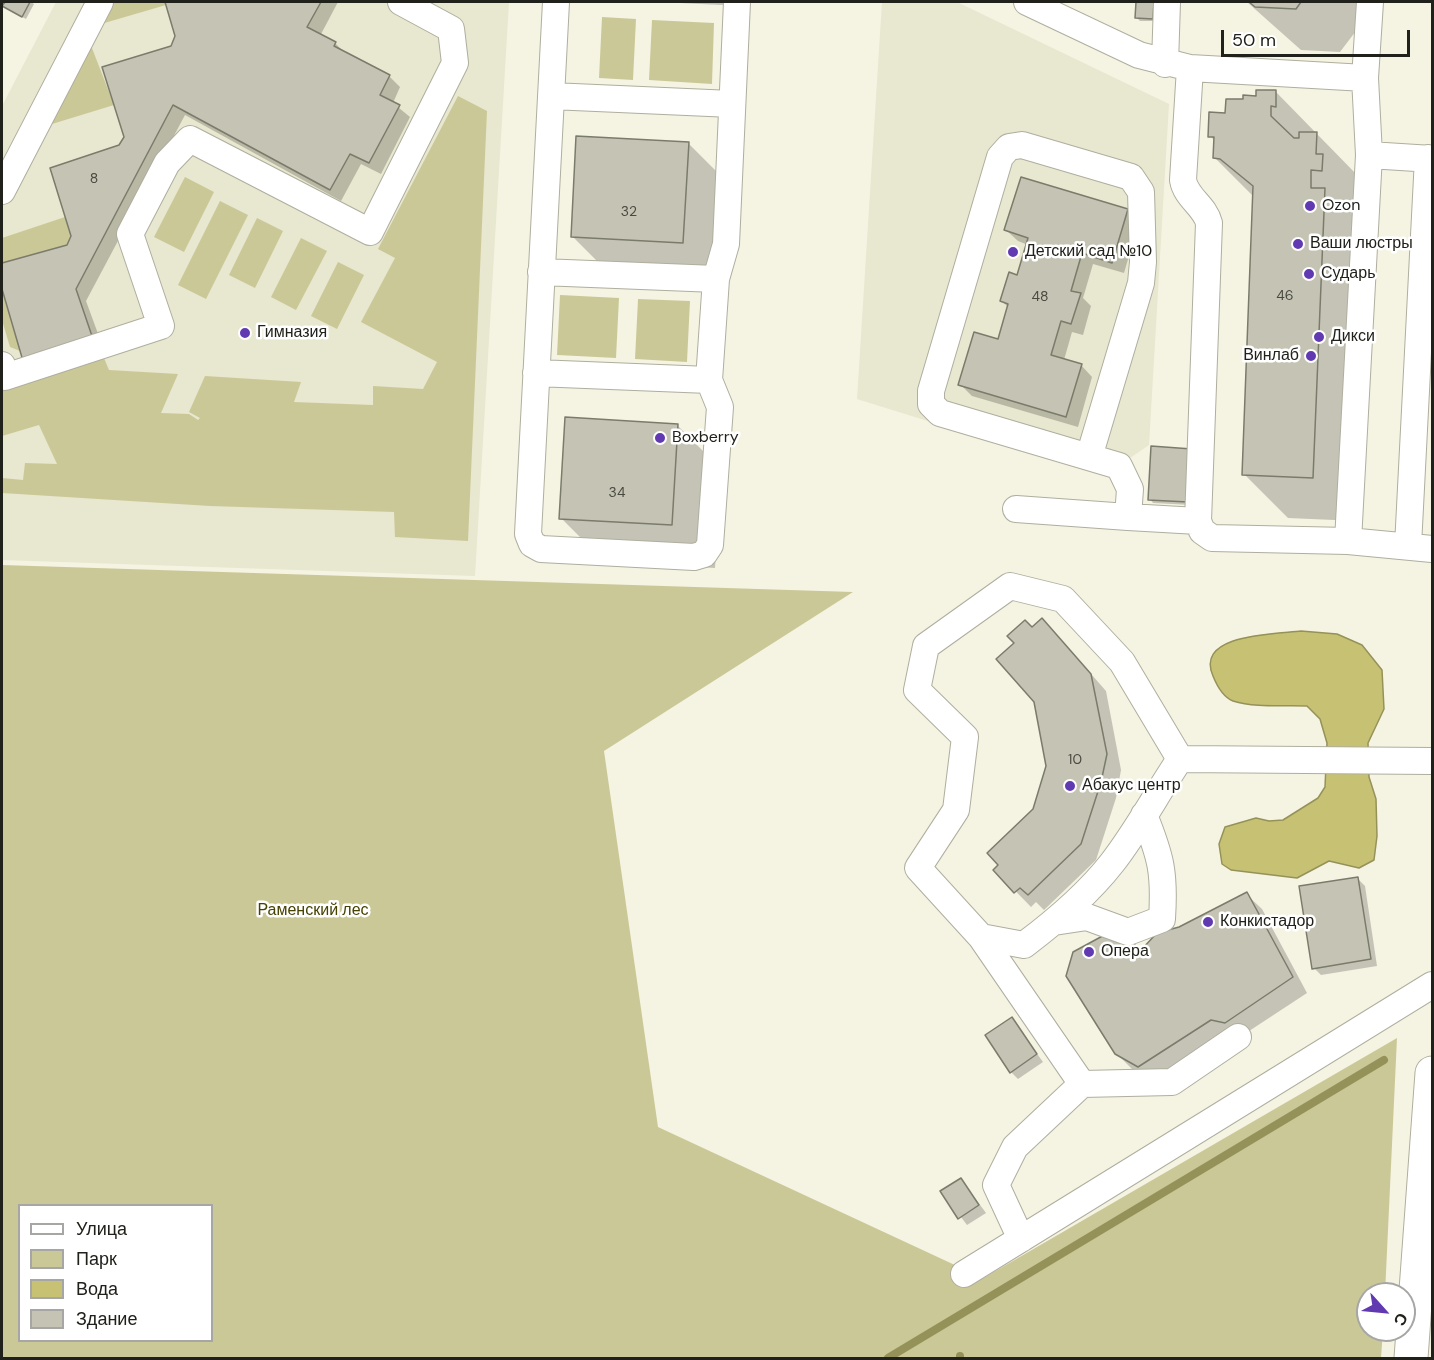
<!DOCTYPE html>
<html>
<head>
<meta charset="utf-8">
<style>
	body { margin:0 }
	#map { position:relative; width:1434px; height:1360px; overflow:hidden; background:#f5f4e3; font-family:"DM Sans",sans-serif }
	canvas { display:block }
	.frame { position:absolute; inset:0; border:3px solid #21211b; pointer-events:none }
	.legend { position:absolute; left:18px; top:1204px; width:195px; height:138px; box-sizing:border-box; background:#fff; border:2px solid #a6a6a4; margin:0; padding:8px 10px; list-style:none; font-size:18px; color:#21211b }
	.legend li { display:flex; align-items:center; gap:12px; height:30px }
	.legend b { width:30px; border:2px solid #a6a6a4 }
	.north { position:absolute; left:1356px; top:1282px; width:60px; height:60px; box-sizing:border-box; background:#fff; border:2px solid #a6a6a4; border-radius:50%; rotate:117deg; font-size:16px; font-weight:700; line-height:24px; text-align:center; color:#21211b }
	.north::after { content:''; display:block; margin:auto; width:21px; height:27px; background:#613ab2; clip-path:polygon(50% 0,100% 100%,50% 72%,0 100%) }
	.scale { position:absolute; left:1221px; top:30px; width:189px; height:27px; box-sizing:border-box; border:3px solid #21211b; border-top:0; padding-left:8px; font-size:18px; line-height:21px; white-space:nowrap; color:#21211b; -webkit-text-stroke:4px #fff; paint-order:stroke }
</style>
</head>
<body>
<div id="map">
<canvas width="1434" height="1360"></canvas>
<div class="frame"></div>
<ul class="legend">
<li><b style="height:8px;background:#fff"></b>Улица</li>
<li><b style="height:16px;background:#cbc898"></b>Парк</li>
<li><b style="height:16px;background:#c7c273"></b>Вода</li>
<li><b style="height:16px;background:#c5c4b4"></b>Здание</li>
</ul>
<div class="north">С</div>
<div class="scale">50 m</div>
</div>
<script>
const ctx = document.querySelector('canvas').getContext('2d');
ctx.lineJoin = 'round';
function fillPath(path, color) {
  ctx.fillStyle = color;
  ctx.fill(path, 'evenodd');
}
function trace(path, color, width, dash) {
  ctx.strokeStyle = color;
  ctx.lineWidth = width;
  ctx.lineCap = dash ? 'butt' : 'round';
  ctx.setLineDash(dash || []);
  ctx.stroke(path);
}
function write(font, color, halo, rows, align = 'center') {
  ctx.font = font + ' "DM Sans",sans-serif';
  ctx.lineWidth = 5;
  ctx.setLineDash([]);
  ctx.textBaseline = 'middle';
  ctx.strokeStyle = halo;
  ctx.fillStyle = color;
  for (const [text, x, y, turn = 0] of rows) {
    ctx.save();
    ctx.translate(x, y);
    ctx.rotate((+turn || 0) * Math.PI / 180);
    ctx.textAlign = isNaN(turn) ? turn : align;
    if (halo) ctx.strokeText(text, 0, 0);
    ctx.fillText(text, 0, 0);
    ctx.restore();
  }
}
fillPath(new Path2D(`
	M 56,2 L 509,2 L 475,576 L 2,560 L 2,106 Z
	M 882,2 L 957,2 L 1169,104 L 1149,445 L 1104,476 L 857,399 Z`), '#e8e7cf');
fillPath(new Path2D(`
	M 113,2 L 165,2 L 166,5 L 101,24 Z
	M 602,17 L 636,19 L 633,80 L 599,78 Z
	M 652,20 L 714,23 L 712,84 L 649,80 Z
	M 90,43 L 114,105 L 52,124 Z
	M 458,96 L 487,111 L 468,541 L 395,537 L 394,512 L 210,506 L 2,493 L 2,478 L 23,480 L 25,463 L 57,464 L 39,425 L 2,436 L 2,390 L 104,358 L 109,370 L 178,374 L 161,413 L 189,414 L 198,420 L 200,418 L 189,412 L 205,376 L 301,382 L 294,402 L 373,405 L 373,386 L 423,389 L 437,362 L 361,322 L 395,258 L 378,249 Z
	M 185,177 L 214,192 L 184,252 L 154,237 Z
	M 220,201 L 248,215 L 206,299 L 178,285 Z
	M 65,217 L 71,236 L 67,245 L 2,263 L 2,238 Z
	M 257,218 L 283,231 L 255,288 L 229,275 Z
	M 301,238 L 327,251 L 296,310 L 271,297 Z
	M 338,262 L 364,275 L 337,329 L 311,316 Z
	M 2,289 L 20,351 L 10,347 L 2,320 Z
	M 560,295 L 619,298 L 616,358 L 557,355 Z
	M 638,299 L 690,301 L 687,362 L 635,359 Z
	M 2,565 L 853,592 L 604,751 L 658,1127 L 957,1266 L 968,1287 L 1397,1038 L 1385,1294 L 1368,1294 L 1368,1330 L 1383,1330 L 1381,1358 L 2,1358 ZM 20,1206 L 212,1206 L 212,1340 L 20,1340 Z`), '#cbc898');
const water = new Path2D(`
	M 1301,631 L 1337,634 L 1362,645 L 1382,670 L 1384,709 L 1368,743 L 1369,777 L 1376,799 L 1377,836 L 1374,860 L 1359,868 L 1329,861 L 1297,878 L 1231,870 L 1222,864 L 1219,844 L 1225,827 L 1256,818 L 1269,821 L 1283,820 L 1318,798 L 1325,787 L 1327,743 L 1320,719 L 1307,706 C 1284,705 1255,708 1233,701 C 1223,697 1217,686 1213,676 C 1194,633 1278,634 1301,631 Z`);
fillPath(water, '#c7c273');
trace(water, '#959259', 1.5);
fillPath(new Path2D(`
	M 6,2 L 31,2 L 34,4 L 26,19 L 7,9 L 4,6 Z
	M 167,2 L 338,2 L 320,36 L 335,43 L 346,54 L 389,76 L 400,87 L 393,103 L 410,117 L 381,174 L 361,164 L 341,201 L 185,115 L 86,301 L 104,350 L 24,360 L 2,284 L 2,264 L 69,246 L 176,36 Z
	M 658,2 L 743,2 L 743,6 Z
	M 1137,2 L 1157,2 L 1156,21 L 1140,21 L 1137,18 Z
	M 1247,2 L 1366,2 L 1365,19 L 1340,52 L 1301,50 Z
	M 1276,92 L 1360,178 L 1357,521 L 1288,518 L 1244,474 L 1254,197 L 1215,158 L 1216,142 L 1210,136 L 1226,114 L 1244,101 Z
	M 688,143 L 732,187 L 727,286 L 616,280 L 572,236 Z
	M 1127,211 L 1139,222 L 1124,273 L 1093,264 L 1083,298 L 1091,306 L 1083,335 L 1072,332 L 1064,360 L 1081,365 L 1092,377 L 1078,427 L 972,396 L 960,384 L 999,341 L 1009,308 L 1002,301 L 1018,277 L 1028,245 L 1018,241 L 1006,230 Z
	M 677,425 L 721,469 L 715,568 L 605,562 L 561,518 Z
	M 1153,448 L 1191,505 L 1153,503 L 1150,499 Z
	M 1032,628 L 1057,635 L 1106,691 L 1121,770 L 1116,798 L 1096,860 L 1044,910 L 1036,902 L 1031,907 L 995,870 L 1035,810 L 1048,766 Z
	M 1357,878 L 1365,886 L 1377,966 L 1321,975 L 1314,968 Z
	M 1246,894 L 1262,909 L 1307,993 L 1240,1037 L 1154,1081 L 1132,1069 L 1116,1053 L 1180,928 Z
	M 1012,1019 L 1043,1062 L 1018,1079 L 1011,1072 Z
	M 961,1179 L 986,1213 L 967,1225 L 942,1192 Z`), '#0003');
trace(new Path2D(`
	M 960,1356 L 960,1358
	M 888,1358 L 1384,1060`), '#959259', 8);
const building = new Path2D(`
	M 5,2 L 30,2 L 22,17 L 2,6 Z
	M 165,2 L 321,2 L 307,27 L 336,42 L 334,46 L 390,75 L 380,95 L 400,105 L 369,163 L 350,154 L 330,190 L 173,105 L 76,289 L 93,339 L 23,361 L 2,289 L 2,263 L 67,245 L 71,236 L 50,168 L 119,145 L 124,137 L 102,67 L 171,46 L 175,36 Z
	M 1136,2 L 1154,2 L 1153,19 L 1135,18 Z
	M 1249,2 L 1301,2 L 1296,9 L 1255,7 Z
	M 1256,90 L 1276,90 L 1276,107 L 1271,106 L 1271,116 L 1294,138 L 1299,138 L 1299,132 L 1317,132 L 1316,154 L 1323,154 L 1322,171 L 1311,170 L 1311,188 L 1325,188 L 1313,478 L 1242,475 L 1253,186 L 1220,159 L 1213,158 L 1214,137 L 1208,137 L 1209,112 L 1225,113 L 1226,99 L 1243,99 L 1243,95 L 1256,96 Z
	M 576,136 L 689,142 L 683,243 L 571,237 Z
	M 1021,177 L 1128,209 L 1112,263 L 1082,253 L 1071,291 L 1081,293 L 1071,324 L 1061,321 L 1051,355 L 1082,364 L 1066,417 L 958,385 L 974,332 L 998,339 L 1008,304 L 1000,301 L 1009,272 L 1017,275 L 1028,238 L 1004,230 Z
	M 565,417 L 678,424 L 672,525 L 559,519 Z
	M 1151,446 L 1192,449 L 1188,502 L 1148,500 Z
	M 1042,618 L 1091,674 L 1107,754 L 1101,782 L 1081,844 L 1028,895 L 1020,888 L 1014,893 L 993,870 L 998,865 L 987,853 L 1033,809 L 1046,766 L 1034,702 L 996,659 L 1014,643 L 1007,636 L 1025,620 L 1032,627 Z
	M 1358,877 L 1371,959 L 1312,969 L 1299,886 Z
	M 1247,892 L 1293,977 L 1225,1023 L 1211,1020 L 1138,1067 L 1115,1054 L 1066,976 L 1073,952 L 1108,933 L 1125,936 L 1141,950 L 1157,933 L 1179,927 Z
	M 1012,1017 L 1037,1054 L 1010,1073 L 985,1035 Z
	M 961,1178 L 979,1205 L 958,1219 L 940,1191 Z`);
fillPath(building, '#c5c4b4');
trace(building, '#7b7b6c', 1.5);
const minor = new Path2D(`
	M 556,2 L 528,534 L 532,544 L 541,549 L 694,557 L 704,554 L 710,545 L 720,407 L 709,380 L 716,279 L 726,244 L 737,2
	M 1027,2 L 1139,55 L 1190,68
	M 1165,64 L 1167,2
	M 1365,78 L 1370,2
	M 551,96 L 732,104
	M 1369,155 L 1432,159
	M 2,191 L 100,2
	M 541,272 L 716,279
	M 2,365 L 5,377 L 161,326 L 130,234 L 167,163 L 190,139 L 370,232 L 455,63 L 451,29 L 401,2
	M 536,373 L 709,380
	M 1089,457 L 1141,283 L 1143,262 L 1141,192 L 1131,177 L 1022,145 L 1009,147 L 1000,157 L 931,391 L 931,404 L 940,413 L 1119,466 L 1130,489 L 1128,517 L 1198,521
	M 1016,509 L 1128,517
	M 1348,541 L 1369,155 L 1365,78 L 1190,68 L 1183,180 C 1186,198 1205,206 1209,223 L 1198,521 L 1202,531 L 1212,538 L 1348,541 L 1432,549
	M 1408,546 L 1428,158
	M 1180,759 C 1157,793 1137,831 1112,863 C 1087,895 1056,921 1024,945 L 981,937 L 918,868 L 956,810 L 965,737 L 917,690 L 926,646 L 1010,586 L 1063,599 L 1122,662 L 1180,759 L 1432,761
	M 1054,922 L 1087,917 L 1128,932 L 1162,919 C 1165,873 1161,857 1144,815
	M 981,937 L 1082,1084 L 1015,1147 L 996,1185 L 1021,1239
	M 1082,1084 L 1172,1082 L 1238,1037
	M 964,1274 L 1432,985`);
const major = new Path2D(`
	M 1411,1358 L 1432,1073`);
trace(minor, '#afae9f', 28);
trace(major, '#afae9f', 35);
trace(minor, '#fff', 26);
trace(major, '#fff', 33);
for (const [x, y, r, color] of [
	[1310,206,6,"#613ab2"],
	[1298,244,6,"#613ab2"],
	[1013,252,6,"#613ab2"],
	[1309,274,6,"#613ab2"],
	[245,333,6,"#613ab2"],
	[1319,337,6,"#613ab2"],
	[1311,356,6,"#613ab2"],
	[660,438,6,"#613ab2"],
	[1070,786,6,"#613ab2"],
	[1208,922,6,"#613ab2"],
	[1089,952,6,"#613ab2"]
]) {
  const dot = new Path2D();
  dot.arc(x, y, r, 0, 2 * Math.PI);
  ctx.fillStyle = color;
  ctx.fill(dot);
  trace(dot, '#fff', 2);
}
write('14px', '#4a4a41', null, [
	["8",94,179],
	["32",629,212],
	["46",1285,296],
	["48",1040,297],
	["34",617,493],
	["10",1075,760]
]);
write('16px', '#21211b', '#fff', [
	["Ozon",1322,206],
	["Ваши люстры",1310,244],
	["Детский сад №10",1025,252],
	["Сударь",1321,274],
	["Гимназия",257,333],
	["Дикси",1331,337],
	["Винлаб",1299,356,"right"],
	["Boxberry",672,438],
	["Абакус центр",1082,786],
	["Конкистадор",1220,922],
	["Опера",1101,952]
], 'left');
write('16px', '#474201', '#fff', [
	["Раменский лес",313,911]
]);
</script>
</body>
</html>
